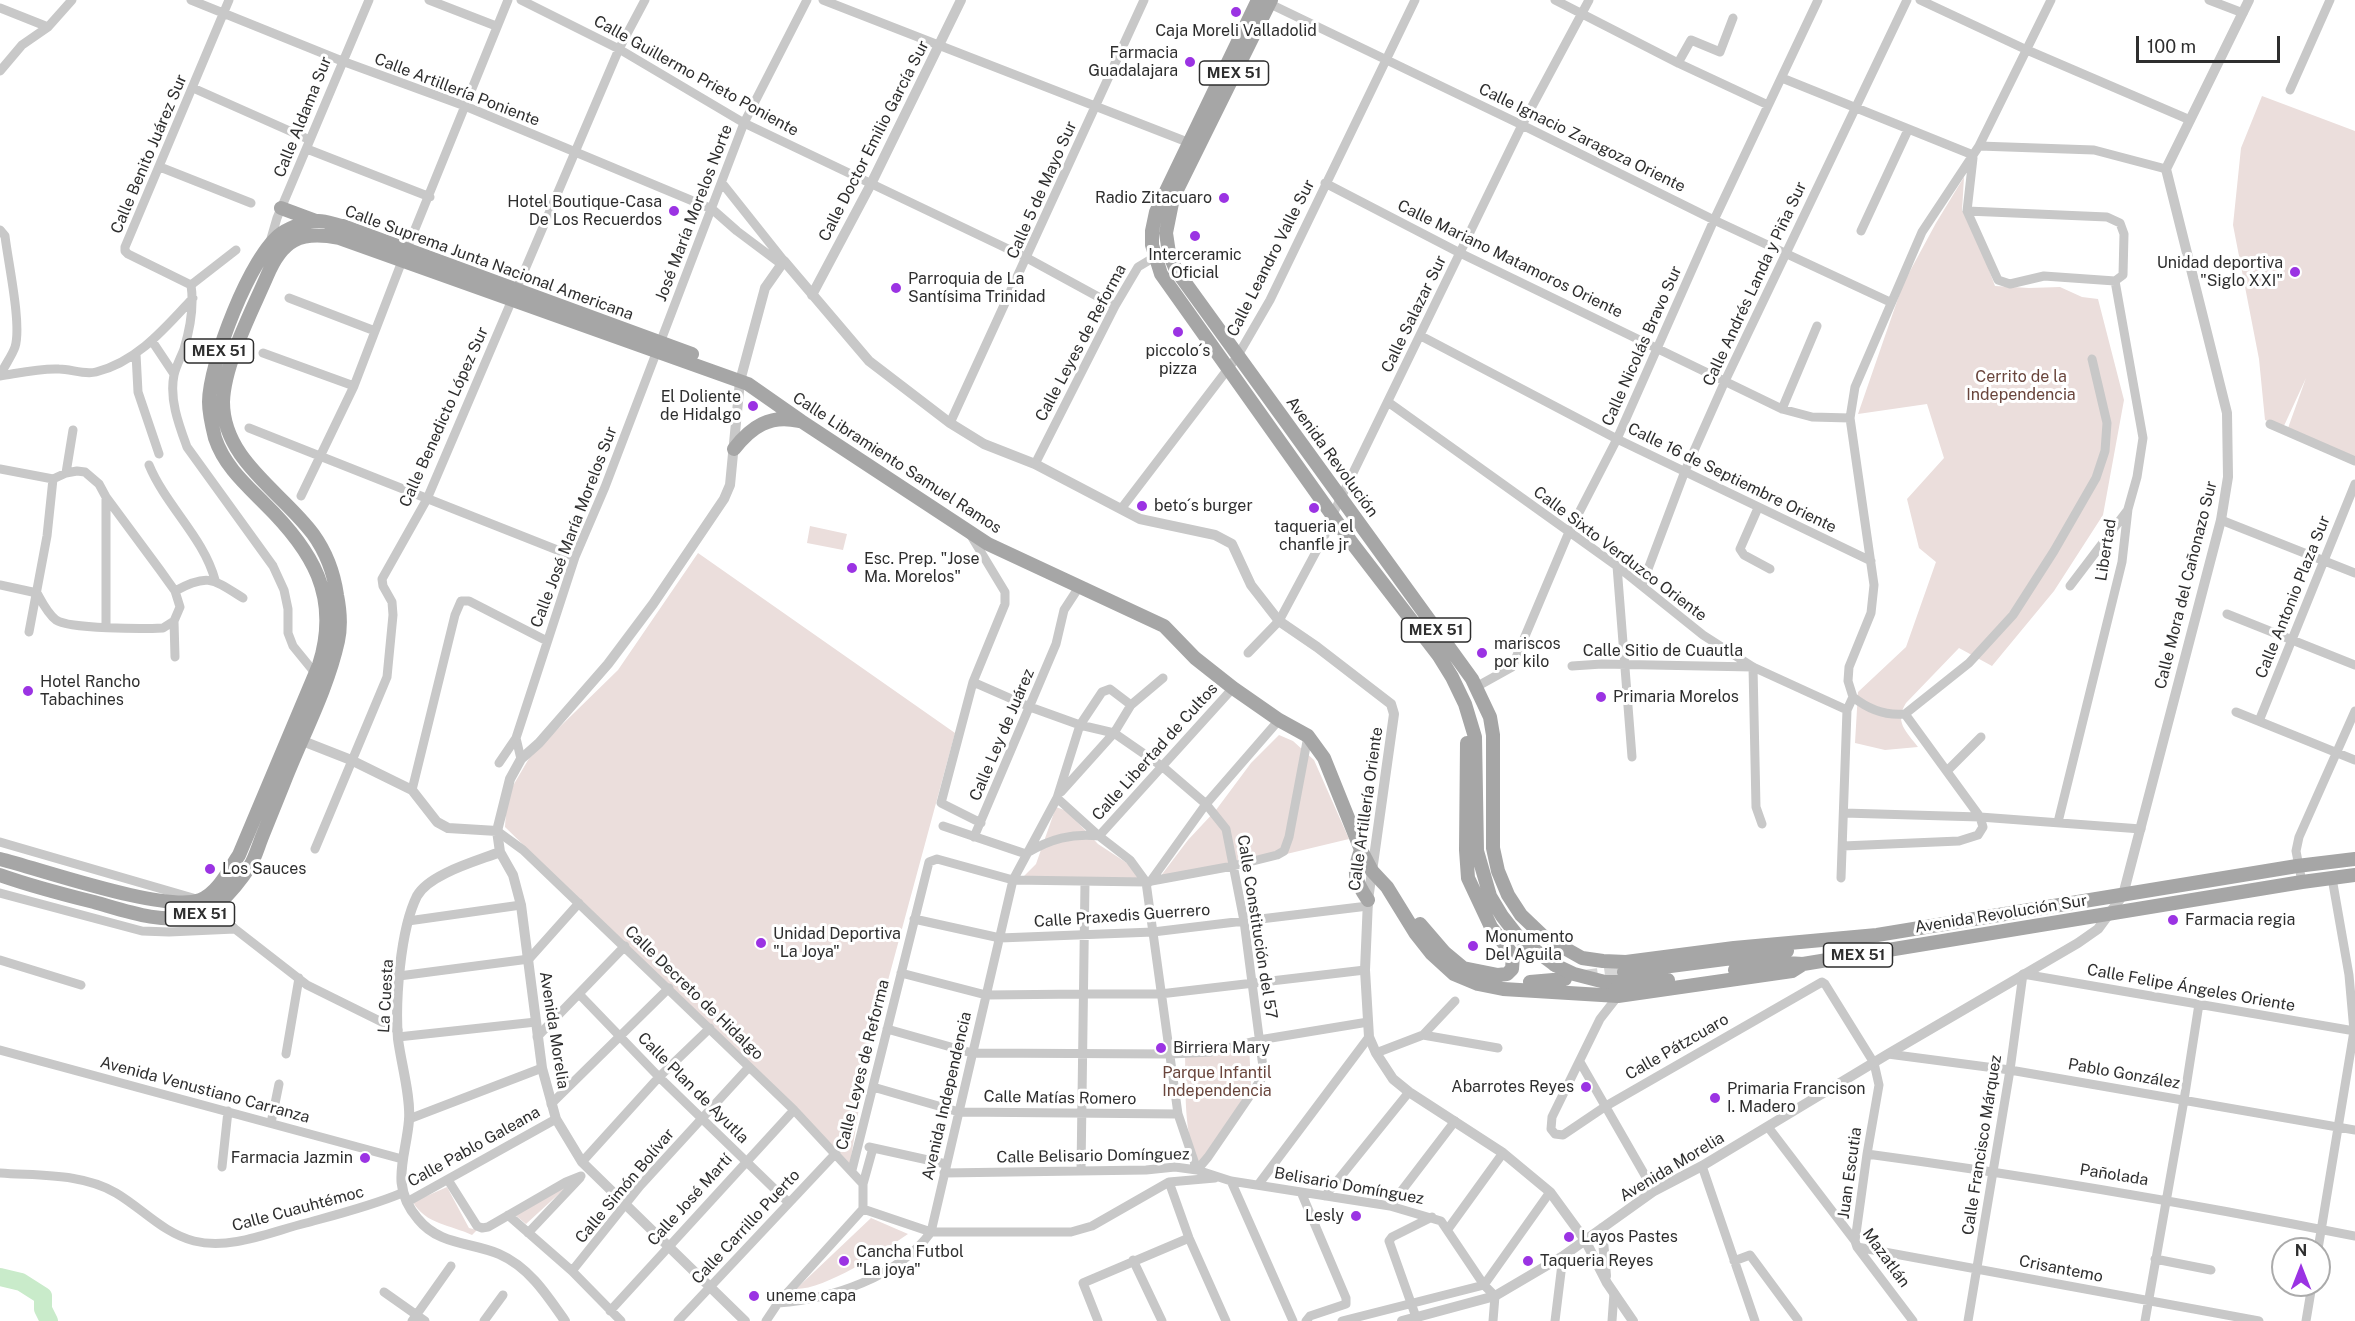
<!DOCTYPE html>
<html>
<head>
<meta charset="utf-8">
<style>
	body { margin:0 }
	#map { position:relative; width:2355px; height:1321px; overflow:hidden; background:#fff; font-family:"Public Sans",sans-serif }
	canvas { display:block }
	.north { position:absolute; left:2271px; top:1237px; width:60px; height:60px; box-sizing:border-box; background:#fff; border:2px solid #ababab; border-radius:50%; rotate:0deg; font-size:16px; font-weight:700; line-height:24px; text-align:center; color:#2e2e2e }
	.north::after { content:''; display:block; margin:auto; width:21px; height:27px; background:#9b33e3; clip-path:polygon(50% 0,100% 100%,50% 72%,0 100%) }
	.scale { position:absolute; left:2136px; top:36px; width:144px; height:27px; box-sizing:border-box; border:3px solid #2e2e2e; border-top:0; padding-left:8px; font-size:18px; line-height:21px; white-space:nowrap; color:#2e2e2e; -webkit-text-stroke:4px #fff; paint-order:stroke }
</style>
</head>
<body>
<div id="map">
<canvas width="2355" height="1321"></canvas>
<div class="north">N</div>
<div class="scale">100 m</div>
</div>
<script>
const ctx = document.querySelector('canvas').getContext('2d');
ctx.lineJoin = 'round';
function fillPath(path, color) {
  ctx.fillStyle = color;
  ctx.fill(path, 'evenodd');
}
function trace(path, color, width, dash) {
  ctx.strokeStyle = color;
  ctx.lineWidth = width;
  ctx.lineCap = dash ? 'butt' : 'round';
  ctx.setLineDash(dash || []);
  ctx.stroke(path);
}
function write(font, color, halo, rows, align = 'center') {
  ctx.font = font + ' "Public Sans",sans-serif';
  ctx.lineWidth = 6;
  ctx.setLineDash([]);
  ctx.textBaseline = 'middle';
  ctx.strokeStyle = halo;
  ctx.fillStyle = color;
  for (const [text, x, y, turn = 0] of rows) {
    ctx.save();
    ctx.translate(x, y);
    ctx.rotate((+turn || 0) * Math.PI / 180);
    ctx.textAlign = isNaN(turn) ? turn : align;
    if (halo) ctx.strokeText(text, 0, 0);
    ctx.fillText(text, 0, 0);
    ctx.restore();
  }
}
fillPath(new Path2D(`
	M 2262,96 L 2355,131 L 2355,458 L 2288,428 L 2306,378 L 2283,428 L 2265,420 L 2259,359 L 2233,225 L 2241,148 Z
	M 1964,177 L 1962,211 L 1967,211 L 1995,286 L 2029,288 L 2060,287 L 2082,297 L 2098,299 L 2124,400 L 2103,515 L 2054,591 L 1992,666 L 1959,648 L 1906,703 C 1894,722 1906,731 1918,747 L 1885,750 L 1855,743 L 1858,692 L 1906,647 L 1936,562 L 1919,548 L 1907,499 L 1944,458 L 1927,404 L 1858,414 L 1903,284 L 1936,223 Z
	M 810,526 L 847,534 L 843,550 L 807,543 Z
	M 698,553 L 955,733 L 867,1058 L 850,1164 L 505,827 L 507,796 L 531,755 L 618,670 Z
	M 1279,735 L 1293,741 L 1314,760 L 1349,839 L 1274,857 L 1160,877 L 1188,840 L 1216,810 L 1251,763 Z
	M 1056,807 L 1067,811 L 1098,844 L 1130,865 L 1142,881 L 1021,879 L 1036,864 Z
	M 1249,1045 L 1251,1085 L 1212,1148 L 1199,1165 C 1183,1135 1186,1089 1185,1056 Z
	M 574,1180 L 526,1224 L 514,1214 Z
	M 447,1187 L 469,1228 L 477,1230 L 472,1235 C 451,1225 425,1224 413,1202 Z
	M 871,1218 L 908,1234 C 882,1252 826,1289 796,1289 Z`), '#ebdedc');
trace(new Path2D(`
	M 0,1277 L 21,1282 L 43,1296 L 43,1309 L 49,1321`), '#c9ebca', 18);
trace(new Path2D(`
	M 1584,977 L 1624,972`), '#d5d5d5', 14, [14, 7]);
trace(new Path2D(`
	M 191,0 L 342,61 L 465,106 L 712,209 L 737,231 L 781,264
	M 429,0 L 496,26
	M 521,0 L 619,49 L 744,123 L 1027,258 L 1115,306
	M 823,0 L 1195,145
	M 1555,0 L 1678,63 L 1768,105
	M 1920,0 L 2027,50 L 2190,120
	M 2209,0 L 2243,13
	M 1266,2 L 1522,125 L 1714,220 L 1890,302
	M 0,8 L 48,27
	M 1678,63 L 1691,40 L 1720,52 L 1733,18
	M 0,71 L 22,45 L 48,27 L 72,0
	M 1782,78 L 1973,155
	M 193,88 L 310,140
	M 2290,90 L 2330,0
	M 1979,146 L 2094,150 L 2166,169
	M 307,149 L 430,197
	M 160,167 L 251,203
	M 722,183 L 784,261
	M 1325,183 L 1460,253 L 1782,409 L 1812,417 L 1850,418
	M 1967,211 L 2107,217 L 2120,223 L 2124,234 L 2123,275 L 2115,281 L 2044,276 L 2010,284 L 1998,280 L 1967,211 L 1973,158
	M 0,230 L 5,236 C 8,262 22,325 15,347 C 12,356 4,366 0,376
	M 1861,231 L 1908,130
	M 270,242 L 277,218 L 369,0
	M 191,285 C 194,305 190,329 184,349 C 181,357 176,366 174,375 C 169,399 179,425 187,447 L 273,566 L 284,590 L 288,609 L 288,633 L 293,646 L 315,673
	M 191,285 L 128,254 L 125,251 L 125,247 L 229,0
	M 191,285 L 236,250
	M 289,298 L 375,331
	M 1421,336 L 1617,439 L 1871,561
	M 152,341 L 174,374
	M 263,353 L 354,386
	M 136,354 L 138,392 L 159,454
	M 0,376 C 19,373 40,368 59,369 C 71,369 84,375 96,372 C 137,362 165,328 193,298
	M 1388,402 L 1617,566 L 1703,635 L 1753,667 L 1847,710
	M 1782,409 L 1817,326
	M 950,423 L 1144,0
	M 2270,424 L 2355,461
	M 249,428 L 575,557
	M 1035,464 L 1115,306 L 1138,267 L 1158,255
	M 149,465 C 166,506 204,538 215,580
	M 0,469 L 53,479 L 66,473 L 77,471 L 85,472 L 99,484 L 106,497 L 160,570 L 175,591 L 180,607 L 174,621 L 163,628 C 144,629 69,629 56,620 C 47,613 42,602 37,593 L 0,585
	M 66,473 L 73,430
	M 301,496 L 354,386 L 402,261 L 508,0
	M 1758,508 L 1740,549 L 1744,555 L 1770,569
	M 1121,509 L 1237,357 L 1270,300 L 1415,0
	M 1333,514 L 1522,125 L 1589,0
	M 2221,520 L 2355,573
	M 970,534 L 1005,592 L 1005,604 L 973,682 L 941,803 L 981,823
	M 1617,566 L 1632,757
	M 1642,585 L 1685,471 L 1725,381 L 1907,0
	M 2070,586 L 2127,511
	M 175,591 C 208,573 213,579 243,598
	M 2227,614 L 2355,665
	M 174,621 L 175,657
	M 106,627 L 106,497
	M 29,632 L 47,536 L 53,479
	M 1248,653 L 1279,621 L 1325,535
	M 1572,666 L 1602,664 L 1753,667 L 1756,807 L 1762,824
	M 973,682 L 1030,707 L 1080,725 L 1114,733 L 1163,767 L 1206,804 L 1226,829 L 1244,921 L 1264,1075 L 1208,1157 L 1197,1170
	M 1476,687 L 1512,667 L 1569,532 L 1617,439 L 1714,220 L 1818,0
	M 1853,697 C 1868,709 1885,716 1905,714
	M 1847,710 L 1853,697 L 1848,681 L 1849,667 L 1871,613 L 1874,585 L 1850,418 L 1855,387 L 1922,232 L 1979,146 L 2051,0
	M 2236,712 L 2355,760
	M 1905,714 L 1969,663 L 2013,615 L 2054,551 L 2096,478 L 2105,451 L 2107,423 L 2092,359
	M 2259,721 L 2355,484
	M 521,759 L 516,738 L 575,557 L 605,487 L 744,123 L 807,0
	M 499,763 L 516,738
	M 1948,770 L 1981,737
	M 412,790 L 455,615 L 461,601 L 469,601 L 547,641
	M 1061,792 L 1114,733 L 1131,705 L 1163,678
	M 1057,798 L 1099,836 L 1130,860 L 1146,882 L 1178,1114 L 1197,1170
	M 1844,813 L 1980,817 L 2141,829
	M 2058,822 L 2122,562 L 2128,509 L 2137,477 L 2143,438 L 2115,281
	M 943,826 L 1026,854
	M 497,831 L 523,850 L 794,1110 L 863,1184
	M 1099,836 L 1233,688
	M 974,837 L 1056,644 L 1064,610 L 1079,587
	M 0,842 L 193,898
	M 1843,846 L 1959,841 L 1978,835 L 1983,827 L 1980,817 L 1905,714
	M 315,849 L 387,677 L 393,615 L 392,602 L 383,586 L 382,579 L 427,499 L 619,49 L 645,0
	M 1027,853 C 1050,839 1072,833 1099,836
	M 1841,878 L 1847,710
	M 1150,882 L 1206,804 L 1279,720
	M 2302,882 L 2296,851 L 2299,837 L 2355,711
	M 0,893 L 142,931 L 169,932 L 235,929
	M 213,908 L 235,929 L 307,985 L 398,1030
	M 914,919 L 1000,938 L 1153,932 L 1368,906
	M 408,921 L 521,905
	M 0,960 L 81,985
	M 901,973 L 986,995 L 1084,994 L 1160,994 L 1365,970
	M 399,976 L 529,959 L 579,903
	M 579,994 L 659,1077 L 788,1202
	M 1618,996 L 1600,1019 L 1552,1117 L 1551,1129 L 1555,1134 L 1563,1135 L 1606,1106 L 1822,982 L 1825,984 L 1874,1063 L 1879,1085 L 1867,1154 L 1855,1241
	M 887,1029 L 972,1053 L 1171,1054 L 1211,1052 L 1259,1040 L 1368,1022
	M 1423,1035 L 1455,1001
	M 398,1037 L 536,1022
	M 537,1037 L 625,946
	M 0,1050 L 402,1159
	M 1376,1053 L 1423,1035 L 1498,1048
	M 286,1054 L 299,978
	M 1888,1054 L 2010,1070 L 2355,1130
	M 1580,1062 L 1654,1191
	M 873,1087 L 959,1112 L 1178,1114
	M 551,1104 L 669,988
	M 409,1119 L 542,1068
	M 271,1123 L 279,1084
	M 1768,1127 L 1855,1241 L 1857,1247 L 1913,1321
	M 869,1147 L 946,1164
	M 1867,1154 C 2031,1176 2192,1204 2355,1236
	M 582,1162 L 659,1077 L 710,1028
	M 1702,1166 L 1755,1321
	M 222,1167 L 228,1111
	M 852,1170 L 929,862 L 937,859 L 1013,880 L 1146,882 L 1233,866 L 1277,855 L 1284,851 L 1289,837 L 1308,736
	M 1081,1171 L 1085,882
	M 0,1173 C 39,1176 82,1173 116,1193 C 143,1209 163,1233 194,1241 C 231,1250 270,1232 306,1223 C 339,1214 371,1206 402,1193
	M 944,1173 L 1146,1170 L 1175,1167 L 1197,1170 L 1231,1181 L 1390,1206 L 1441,1221 L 1484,1285 L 1495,1296 L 1493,1321
	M 448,1180 L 477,1226 L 482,1228 L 488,1227 L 566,1182 L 581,1176
	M 1231,1181 L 1293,1321
	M 1169,1182 L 1189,1238 L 1226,1321
	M 1258,1185 L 1369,1037
	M 1301,1192 L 1346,1298 L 1346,1304 L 1310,1316 L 1306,1321
	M 1325,1196 L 1409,1092
	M 407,1202 L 556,1119
	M 1390,1206 L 1455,1121
	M 863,1209 L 931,1232 L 1071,1232 L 1092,1226 L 1169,1182 L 1215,1178
	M 508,1215 L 572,1271 L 621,1321
	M 1448,1229 L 1503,1153
	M 528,1233 L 580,1178
	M 1857,1247 L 2259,1321
	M 2318,1249 L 2354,1031 L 2349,975 L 2332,878
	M 2155,1259 L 2211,1270
	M 1133,1260 L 1162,1321
	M 1734,1261 L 1750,1255 L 1798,1320
	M 572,1271 L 640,1186 L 749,1067
	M 384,1292 L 425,1321
	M 778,1303 L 863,1209 L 863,1184 L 873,1148
	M 610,1311 L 794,1110
	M 1416,1317 L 1389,1241 L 1392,1237 L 1432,1217
	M 412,1321 L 451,1266
	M 484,1321 L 503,1295
	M 678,1321 L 836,1153
	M 766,1321 L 778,1303 C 832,1299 898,1277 931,1232 L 1013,880 L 1057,798 L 1080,725 L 1102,692 L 1110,689 L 1131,705
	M 1098,1321 L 1083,1283 L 1189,1238
	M 1342,1321 L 1484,1285 L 1550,1192
	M 1555,1321 L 1563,1256
	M 1612,1321 L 1614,1293
	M 1968,1321 L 2010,1070 L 2023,974 L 2355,1031
	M 2145,1321 L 2184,1100 L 2199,1004
	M 2306,1321 L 2312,1285`), '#c8c8c8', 9);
trace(new Path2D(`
	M 812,295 L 871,184 L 961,0
	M 295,738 L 351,760 L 412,790 L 437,822 L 448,828 L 497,831
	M 500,852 C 477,861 429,874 417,896 C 400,930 395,1002 398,1039 C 401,1063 411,1097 409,1120 C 406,1158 389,1185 418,1219 C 439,1245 470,1242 499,1254 C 529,1267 547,1295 565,1321
	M 1602,1228 L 1606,1276
	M 745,1321 L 582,1162 L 556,1119 L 542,1068 L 521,905 L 513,875 L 500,852 L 497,831 L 510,779 L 521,759 L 539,743 L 608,664 L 653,604 L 724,499 L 730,485 L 740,381 L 765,288 L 784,261 L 869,361 L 950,423 L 984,444 L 1035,464 L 1140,519 L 1215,535 L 1232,544 L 1251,585 L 1279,621 L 1317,647 L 1391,704 L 1394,714 L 1368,900 L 1365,970 L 1369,1037 L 1376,1053 L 1393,1079 L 1409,1092 L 1503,1153 L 1550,1192 L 1585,1240 L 1607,1283 L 1633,1321
	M 1402,1321 L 1495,1296 L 1563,1256 L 1654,1191 L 1702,1166 L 1888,1054 L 2078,943 L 2098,929 L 2123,895 L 2221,520 L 2228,477 L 2227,413 L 2166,169 L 2249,0`), '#c8c8c8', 10);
trace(new Path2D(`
	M 1258,0 L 1156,212 L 1152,231 L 1152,245 L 1161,274 L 1352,543 L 1439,656 L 1452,677 L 1465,704 L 1475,737 L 1477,851 L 1490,896 L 1502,916 L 1520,939 L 1555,965
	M 1271,0 L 1173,198 L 1166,233 L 1169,253 L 1176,270 L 1472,679 L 1490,717 L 1493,735 L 1493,848 L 1498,871 L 1508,895 L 1521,915 L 1543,936 L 1582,958 L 1603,961 L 1626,962 L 1734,948 L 1877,935 L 2297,866 L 2355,859
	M 281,208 L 316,221
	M 734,449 C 751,427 770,414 799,421
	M 1361,850 C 1352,873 1355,881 1368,900
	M 0,859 C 41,869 165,913 200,900 C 218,893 229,870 239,855 L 319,665 C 341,596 312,550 264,503 C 244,483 224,465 215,438 C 212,426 209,413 209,402 C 209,364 251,254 282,233 C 291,227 307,221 317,221 C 325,220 335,225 343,226 L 692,354
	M 0,875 C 31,886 62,894 94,902 C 126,911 161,924 194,916 C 217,912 238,884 250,866 C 255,858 258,847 262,837 C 269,820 276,802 283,785 C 301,738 327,691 338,641 C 341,627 340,610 337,595 C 334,574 326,552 313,534 C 282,492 223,460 223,402 C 224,364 252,311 267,276 C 282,240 300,230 339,238 L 748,384 L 801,421 L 988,544 L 1164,626 L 1195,658 L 1233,688 L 1279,720 L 1308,736 L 1324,758 L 1361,850 L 1372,871 L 1387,887 L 1416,934 L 1431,953 L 1454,974 L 1478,984 L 1503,989 L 1618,996 L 1792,971 L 1803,964
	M 1420,924 L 1445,953 L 1463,968 L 1498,975 L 1507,974 L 1512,969 L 1513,955 L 1491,927 L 1468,878 L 1466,850 L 1467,743
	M 1735,970 L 1786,963 L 1803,964 L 2302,882 L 2355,875
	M 1624,972 L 1787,951
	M 1530,982 L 1565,979
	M 1605,982 L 1641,982 L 1668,980`), '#a6a6a6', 14);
trace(new Path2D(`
	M 1555,965 L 1574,974 L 1605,982`), '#a6a6a6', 14);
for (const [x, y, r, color] of [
	[1236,12,6,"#9b33e3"],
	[1190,62,6,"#9b33e3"],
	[1224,198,6,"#9b33e3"],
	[674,211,6,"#9b33e3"],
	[1195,236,6,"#9b33e3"],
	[2295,272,6,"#9b33e3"],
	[896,288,6,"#9b33e3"],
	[1178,332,6,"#9b33e3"],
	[753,406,6,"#9b33e3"],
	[1142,506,6,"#9b33e3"],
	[1314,508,6,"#9b33e3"],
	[852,568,6,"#9b33e3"],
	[1482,653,6,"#9b33e3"],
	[28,691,6,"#9b33e3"],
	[1601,697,6,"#9b33e3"],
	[210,869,6,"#9b33e3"],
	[2173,920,6,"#9b33e3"],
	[761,943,6,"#9b33e3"],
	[1473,946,6,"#9b33e3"],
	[1161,1048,6,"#9b33e3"],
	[1586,1087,6,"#9b33e3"],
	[1715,1098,6,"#9b33e3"],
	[365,1158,6,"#9b33e3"],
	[1356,1216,6,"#9b33e3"],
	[1569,1237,6,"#9b33e3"],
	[844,1261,6,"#9b33e3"],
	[1528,1261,6,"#9b33e3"],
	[754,1296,6,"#9b33e3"]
]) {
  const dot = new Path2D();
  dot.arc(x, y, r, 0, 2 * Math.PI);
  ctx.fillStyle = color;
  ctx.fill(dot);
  trace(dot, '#fff', 2);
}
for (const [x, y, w] of [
	[1234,73,69],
	[219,351,69],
	[1436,630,69],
	[200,914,69],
	[1858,955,69]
]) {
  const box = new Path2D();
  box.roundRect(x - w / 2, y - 12, w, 24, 4.5);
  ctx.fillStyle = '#fff';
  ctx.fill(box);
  trace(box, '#2e2e2e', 1.5);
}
write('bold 15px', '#2e2e2e', null, [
	["MEX 51",1234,73],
	["MEX 51",219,351],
	["MEX 51",1436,630],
	["MEX 51",200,914],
	["MEX 51",1858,955]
]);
write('16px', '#2e2e2e', '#fff', [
	["Caja Moreli Valladolid",1236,31,"center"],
	["Farmacia",1178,53,"right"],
	["Guadalajara",1178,71,"right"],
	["Radio Zitacuaro",1212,198,"right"],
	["Hotel Boutique-Casa",662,202,"right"],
	["De Los Recuerdos",662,220,"right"],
	["Interceramic",1195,255,"center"],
	["Oficial",1195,273,"center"],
	["Unidad deportiva",2283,263,"right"],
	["\"Siglo XXI\"",2283,281,"right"],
	["Parroquia de La",908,279],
	["Santísima Trinidad",908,297],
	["piccolo´s",1178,351,"center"],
	["pizza",1178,369,"center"],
	["El Doliente",741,397,"right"],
	["de Hidalgo",741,415,"right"],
	["beto´s burger",1154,506],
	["taqueria el",1314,527,"center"],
	["chanfle jr",1314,545,"center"],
	["Esc. Prep. \"Jose",864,559],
	["Ma. Morelos\"",864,577],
	["mariscos",1494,644],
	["por kilo",1494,662],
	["Hotel Rancho",40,682],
	["Tabachines",40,700],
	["Primaria Morelos",1613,697],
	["Los Sauces",222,869],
	["Farmacia regia",2185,920],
	["Unidad Deportiva",773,934],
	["\"La Joya\"",773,952],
	["Monumento",1485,937],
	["Del Aguila",1485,955],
	["Birriera Mary",1173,1048],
	["Abarrotes Reyes",1574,1087,"right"],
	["Primaria Francison",1727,1089],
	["I. Madero",1727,1107],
	["Farmacia Jazmin",353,1158,"right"],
	["Lesly",1344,1216,"right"],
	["Layos Pastes",1581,1237],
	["Cancha Futbol",856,1252],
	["\"La joya\"",856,1270],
	["Taqueria Reyes",1540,1261],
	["uneme capa",766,1296]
], 'left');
write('16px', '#2e2e2e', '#fff', [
	["Calle Guillermo Prieto Poniente",696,76,29],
	["Calle Artillería Poniente",457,90,21],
	["Calle Aldama Sur",303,117,-68],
	["Calle Ignacio Zaragoza Oriente",1582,138,26],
	["Calle Doctor Emilio García Sur",874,141,-63],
	["Calle Benito Juárez Sur",149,154,-67],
	["Calle 5 de Mayo Sur",1042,190,-66],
	["José María Morelos Norte",694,213,-69],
	["Calle Leandro Valle Sur",1271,258,-63],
	["Calle Mariano Matamoros Oriente",1510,259,26],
	["Calle Suprema Junta Nacional Americana",489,263,20],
	["Calle Andrés Landa y Piña Sur",1755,284,-65],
	["Calle Salazar Sur",1414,314,-64],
	["Calle Leyes de Reforma",1081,343,-62],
	["Calle Nicolás Bravo Sur",1642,346,-66],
	["Calle Benedicto López Sur",444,417,-66],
	["Avenida Revolución",1332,457,54],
	["Calle Libramiento Samuel Ramos",897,463,33],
	["Calle 16 de Septiembre Oriente",1732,478,26],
	["Calle José María Morelos Sur",574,527,-69],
	["Libertad",2106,550,-81],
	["Calle Sixto Verduzco Oriente",1620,554,37],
	["Calle Mora del Cañonazo Sur",2186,585,-76],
	["Calle Antonio Plaza Sur",2293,597,-68],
	["Calle Sitio de Cuautla",1663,651],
	["Calle Ley de Juárez",1002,735,-67],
	["Calle Libertad de Cultos",1155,752,-48],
	["Calle Artillería Oriente",1366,809,-82],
	["Avenida Revolución Sur",2001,914,-9],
	["Calle Praxedis Guerrero",1122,916,-4],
	["Calle Constitución del 57",1257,927,81],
	["Calle Felipe Ángeles Oriente",2191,988,10],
	["Calle Decreto de Hidalgo",694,993,44],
	["La Cuesta",386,996,-87],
	["Avenida Morelia",554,1030,81],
	["Calle Pátzcuaro",1677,1047,-30],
	["Calle Leyes de Reforma",863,1065,-76],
	["Pablo González",2124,1074,10],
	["Calle Plan de Ayutla",693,1088,45],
	["Avenida Venustiano Carranza",205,1090,15],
	["Avenida Independencia",947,1096,-77],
	["Calle Matías Romero",1060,1098,1],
	["Calle Francisco Márquez",1982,1145,-81],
	["Calle Pablo Galeana",474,1147,-29],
	["Calle Belisario Domínguez",1093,1156,-1],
	["Avenida Morelia",1672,1167,-31],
	["Juan Escutia",1850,1173,-82],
	["Pañolada",2114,1175,9],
	["Calle Simón Bolívar",625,1186,-50],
	["Belisario Domínguez",1349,1186,10],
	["Calle José Martí",690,1200,-48],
	["Calle Cuauhtémoc",298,1209,-15],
	["Calle Carrillo Puerto",746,1227,-47],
	["Mazatlán",1886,1258,54],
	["Crisantemo",2061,1269,11]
]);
write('16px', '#69453c', '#fff', [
	["Cerrito de la",2021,377],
	["Independencia",2021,395],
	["Parque Infantil",1217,1073],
	["Independencia",1217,1091]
]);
</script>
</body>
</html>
